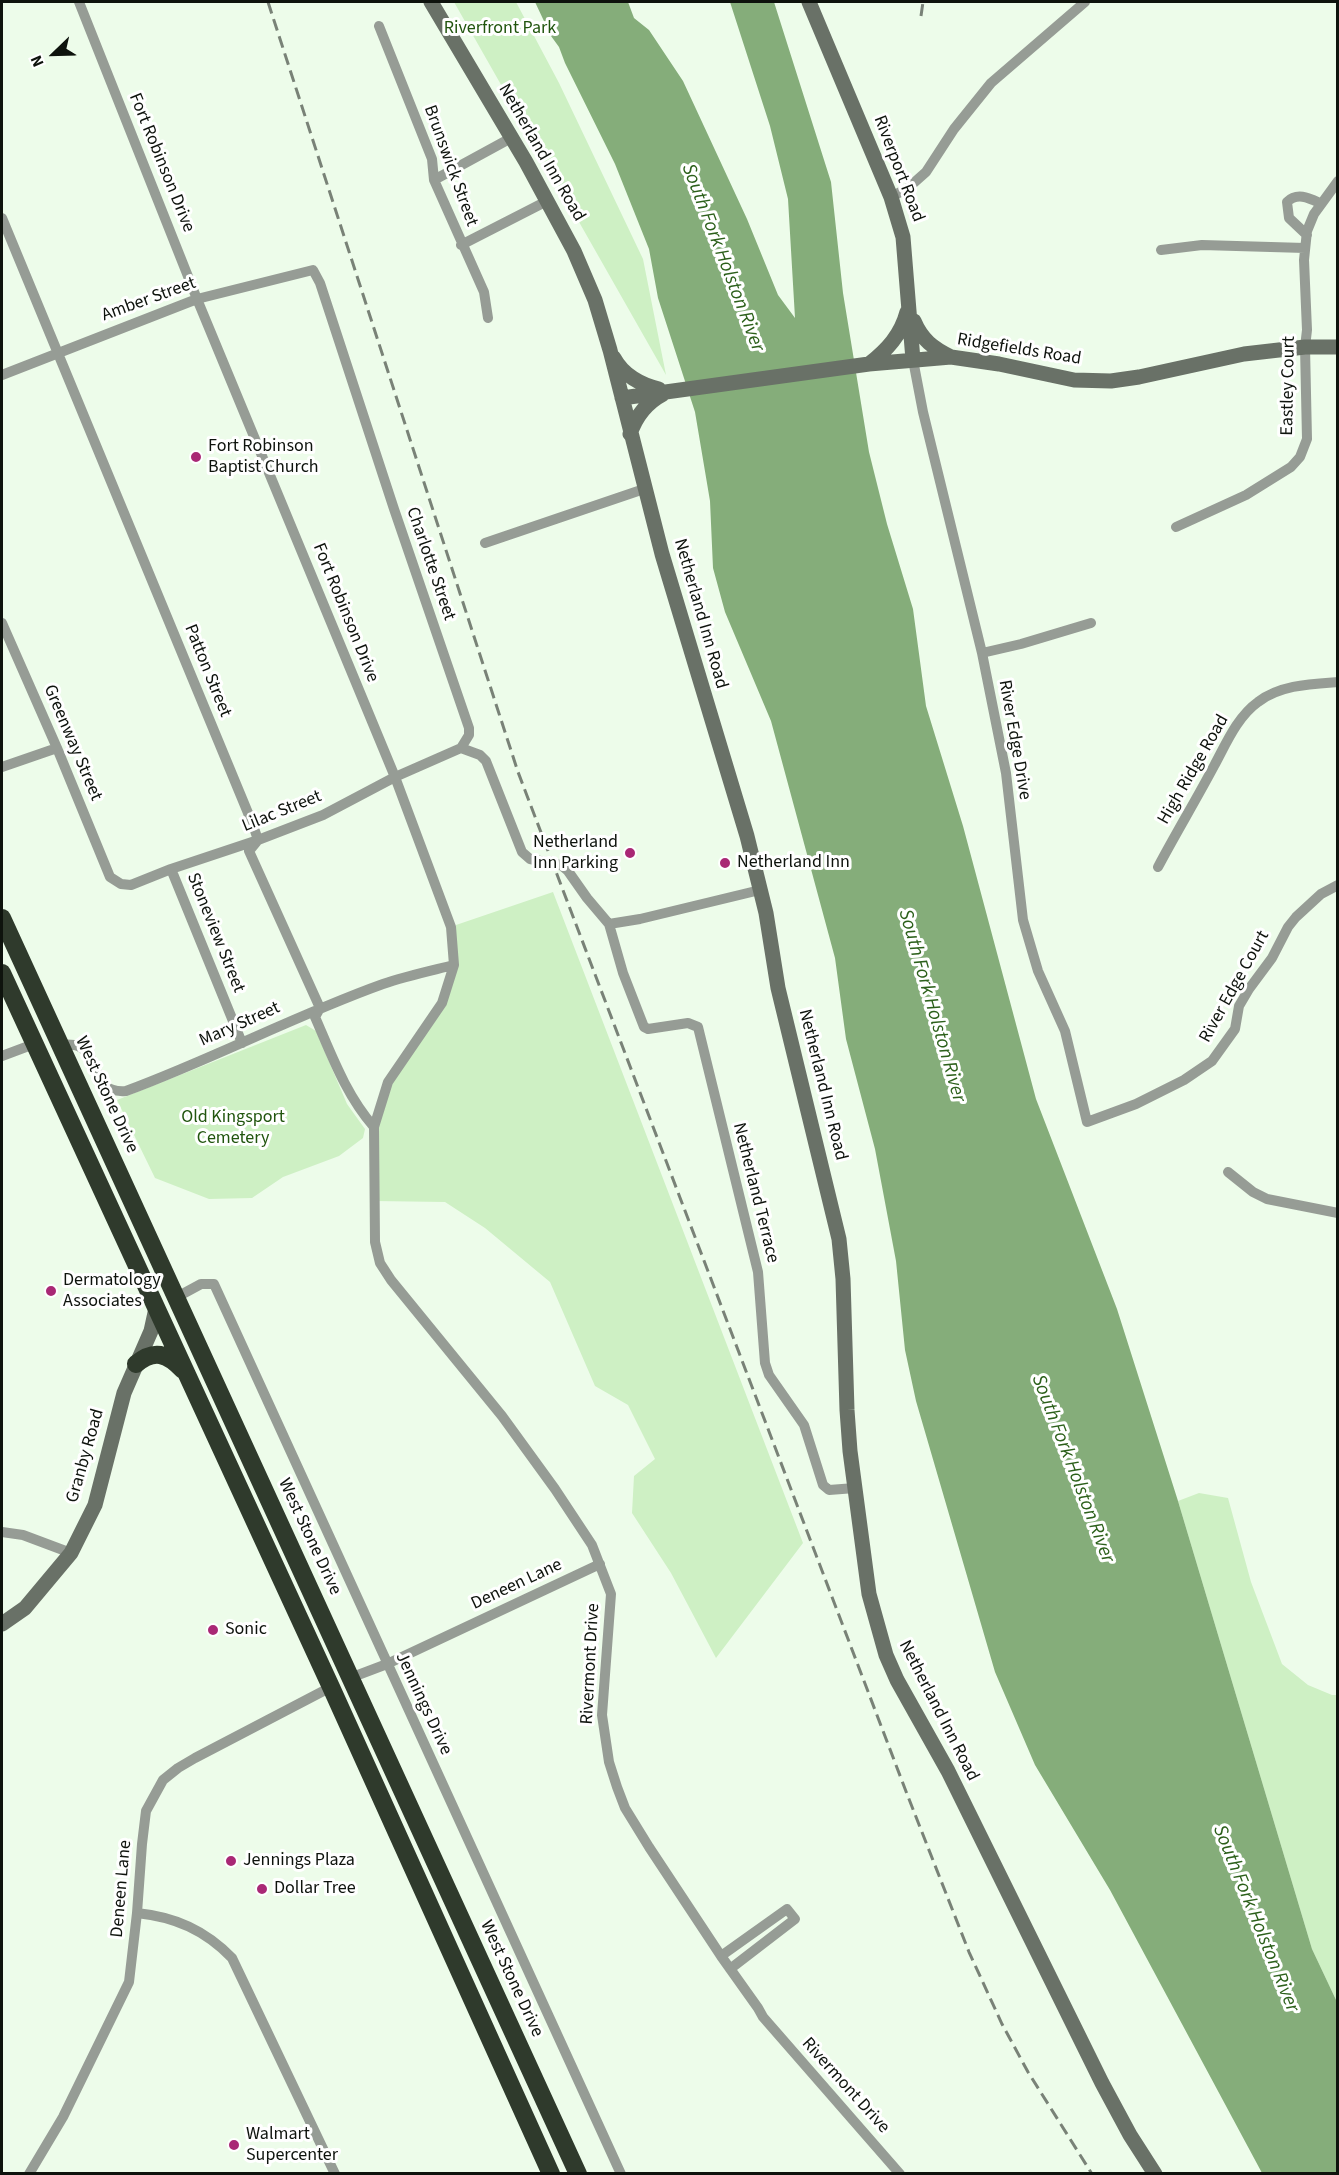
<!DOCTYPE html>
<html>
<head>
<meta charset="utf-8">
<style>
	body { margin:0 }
	#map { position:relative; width:1339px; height:2175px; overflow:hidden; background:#edfcea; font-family:"Source Sans 3",sans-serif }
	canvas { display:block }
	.frame { position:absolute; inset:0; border:3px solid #0e130d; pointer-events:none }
	.north { position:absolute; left:24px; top:24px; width:60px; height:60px; -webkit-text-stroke:4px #fff; paint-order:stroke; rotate:247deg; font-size:16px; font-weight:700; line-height:24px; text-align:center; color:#0e130d }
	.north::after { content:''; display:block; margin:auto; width:21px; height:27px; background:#0e130d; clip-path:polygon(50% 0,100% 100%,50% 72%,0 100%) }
</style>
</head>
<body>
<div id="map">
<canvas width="1339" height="2175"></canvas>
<div class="frame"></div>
<div class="north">N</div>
</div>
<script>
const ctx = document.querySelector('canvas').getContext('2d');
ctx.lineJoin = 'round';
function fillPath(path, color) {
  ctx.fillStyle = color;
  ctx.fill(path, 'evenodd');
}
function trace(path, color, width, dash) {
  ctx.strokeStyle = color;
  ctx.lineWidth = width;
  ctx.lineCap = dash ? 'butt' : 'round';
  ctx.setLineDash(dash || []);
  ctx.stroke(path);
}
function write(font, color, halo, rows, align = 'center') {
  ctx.font = font + ' "Source Sans 3",sans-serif';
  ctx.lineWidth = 6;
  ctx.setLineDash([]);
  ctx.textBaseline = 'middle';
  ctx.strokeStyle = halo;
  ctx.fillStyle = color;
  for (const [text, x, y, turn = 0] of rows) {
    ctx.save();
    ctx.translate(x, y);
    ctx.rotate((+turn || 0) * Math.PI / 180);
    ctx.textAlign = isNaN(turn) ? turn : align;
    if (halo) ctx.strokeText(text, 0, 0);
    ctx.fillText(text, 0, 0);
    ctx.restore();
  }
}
fillPath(new Path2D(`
	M 454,2 L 516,2 L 559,83 L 643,259 L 666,375 Z
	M 553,892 L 803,1543 L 716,1658 L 671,1573 L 632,1513 L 634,1476 L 655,1459 L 628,1405 L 595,1386 L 550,1282 L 485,1228 L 445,1202 L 374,1201 L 380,1103 L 442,1003 L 454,965 L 456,925 Z
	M 306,1025 L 316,1031 L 347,1104 L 365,1129 L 363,1138 L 339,1156 L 283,1177 L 252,1198 L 209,1199 L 155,1178 L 117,1100 Z
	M 1199,1493 L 1228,1498 L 1251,1582 L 1282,1664 L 1308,1685 L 1332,1695 L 1337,1695 L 1337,2002 L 1312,1949 L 1178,1501 Z`), '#cef0c4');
fillPath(new Path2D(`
	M 535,2 L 628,2 L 634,18 L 649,30 L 683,81 L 747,219 L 778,295 L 795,318 L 788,199 L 770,126 L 730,2 L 774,2 L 831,182 L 843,293 L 869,452 L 887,524 L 913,609 L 926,706 L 963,826 L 1036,1099 L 1117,1309 L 1178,1501 L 1312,1949 L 1337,2002 L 1337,2173 L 1262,2173 L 1110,1890 L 1035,1765 L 995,1672 L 916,1401 L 905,1350 L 896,1261 L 875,1149 L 846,1039 L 835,958 L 771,721 L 725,612 L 713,568 L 710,501 L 695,412 L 658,298 L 649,249 L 615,164 L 565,63 L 559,47 L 551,36 Z`), '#85ad7a');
trace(new Path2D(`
	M 79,2 L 197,299 L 395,777 L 451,927 L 454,965 L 442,1003 L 388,1082 L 374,1127 L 375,1242 L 380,1263 L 391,1280 L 502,1416 L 555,1489 L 592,1545 L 611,1594 L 602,1715 L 609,1762 L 617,1787 L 625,1808 L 649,1847 L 721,1956 L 758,2008 L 763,2017 L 900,2174
	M 379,26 L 432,159 L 434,180 L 484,292 L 488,318
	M 434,180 L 511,138
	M 891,197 L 908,188 L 926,172 L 954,129 L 991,83 L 1085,2
	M 2,218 L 253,825 L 258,840 L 249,851 L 320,1008 L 315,1017 C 332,1056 346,1095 374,1127
	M 1307,235 L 1289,218 L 1287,202 C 1297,192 1309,198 1320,203
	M 461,245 L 547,201
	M 1161,250 L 1202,245 L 1305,248
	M 913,360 L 923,412 L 982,653 L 1006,773 L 1023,920 L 1038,971 L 1065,1031 L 1087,1122 L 1136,1104 L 1184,1080 L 1212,1061 L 1235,1029 L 1239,1006 L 1249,989 L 1272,958 L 1288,927 L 1296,917 L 1321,894 L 1338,885
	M 2,375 L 197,299 L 313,270 L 320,283 L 394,509 L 469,728 L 469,735 L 461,748 L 480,755 L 486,761 L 522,852 L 530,859 L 561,865 L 568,871 L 587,898 L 609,924 L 640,919 L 760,890
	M 1176,527 L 1246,495 L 1291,467 L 1300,457 L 1307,439 L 1305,347 L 1307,330 L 1304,260 L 1307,231 L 1314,214 L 1338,181
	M 485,543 L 644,489
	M 2,623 L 57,748 L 110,877 L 121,884 L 131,885 L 171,869 L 258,840 L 323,815 L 395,777 L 461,748
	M 982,653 L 1021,644 L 1091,623
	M 2,767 L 57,748
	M 1158,867 C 1176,833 1196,800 1214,766 C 1226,744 1237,717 1258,702 C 1280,685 1311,684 1338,682
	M 171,869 L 242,1043
	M 609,924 L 623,973 L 644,1027 L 648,1029 L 688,1023 L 698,1027 L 758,1272 L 765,1363 L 769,1375 L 804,1425 L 823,1485 L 829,1490 L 855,1488
	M 59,1044 C 65,1045 73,1044 78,1046 C 102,1056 90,1094 126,1091 C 213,1059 296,1015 383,984 C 406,976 430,971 454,965
	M 2,1056 L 34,1044
	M 1228,1172 L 1253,1192 L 1267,1199 L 1338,1213
	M 177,1297 L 201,1284 L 214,1284 L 621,2174
	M 2,1532 L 23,1535 L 71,1553
	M 350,1678 L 387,1664 L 600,1564
	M 137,1913 C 175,1917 205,1930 232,1958 L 335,2174
	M 721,1956 L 787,1909 L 795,1919 L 730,1969
	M 29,2174 L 63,2117 L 129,1982 L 137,1913 L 142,1844 L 146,1811 L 163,1780 L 178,1768 L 195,1758 L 331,1687`), '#969c95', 10);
trace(new Path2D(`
	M 431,2 L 526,162 L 574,251 L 595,300 L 610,350 L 662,554 L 747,836 L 766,913 L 778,988 L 839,1239 L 843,1279 L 847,1410 L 850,1451 L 869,1594 L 886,1655 L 897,1680 L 948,1771 L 1102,2083 L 1130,2135 L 1155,2174
	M 809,2 L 891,197 L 903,237 L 913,360
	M 914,321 C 922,340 933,348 951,357
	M 614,358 C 623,375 641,385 659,389
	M 869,364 C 887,350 901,335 907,312
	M 622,398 L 869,364 L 951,357 L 999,364 L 1074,380 L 1111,381 L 1139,377 L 1244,354 L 1305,347 L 1338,347
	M 630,434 C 636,416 646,403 663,394
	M 2,1624 L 25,1608 L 71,1553 L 95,1505 L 124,1393 L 151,1331 L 156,1308`), '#697167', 15);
trace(new Path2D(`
	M 2,918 L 578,2174
	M 2,973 L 331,1687 L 551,2174
	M 136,1364 C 154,1349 167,1353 183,1370`), '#2f3a2c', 18);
trace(new Path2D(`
	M 268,2 L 518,772 L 907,1794 L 969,1952 L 1002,2024 L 1028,2072 L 1092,2174
	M 921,16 L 923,2`), '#798277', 3, [12, 6]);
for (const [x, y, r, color] of [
	[196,457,6,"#a92875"],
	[630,853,6,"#a92875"],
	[725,863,6,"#a92875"],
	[51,1291,6,"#a92875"],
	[213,1630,6,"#a92875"],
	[231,1861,6,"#a92875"],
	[262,1889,6,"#a92875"],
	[234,2145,6,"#a92875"]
]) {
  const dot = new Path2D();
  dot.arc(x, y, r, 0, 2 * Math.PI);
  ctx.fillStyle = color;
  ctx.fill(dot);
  trace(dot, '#fff', 2);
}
write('18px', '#21550e', '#fff', [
	["Riverfront Park",500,29],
	["Old Kingsport",233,1118],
	["Cemetery",233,1139]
]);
write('18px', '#0e130d', '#fff', [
	["Netherland Inn Road",541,153,60],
	["Fort Robinson Drive",161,163,68],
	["Brunswick Street",450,166,70],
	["Riverport Road",898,169,69],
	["Amber Street",149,300,-20],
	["Ridgefields Road",1019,350,9],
	["Eastley Court",1289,386,-89],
	["Charlotte Street",430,564,71],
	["Fort Robinson Drive",345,613,68],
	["Netherland Inn Road",700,614,74],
	["Patton Street",207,671,68],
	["River Edge Drive",1014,740,80],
	["Greenway Street",72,743,67],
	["High Ridge Road",1194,770,-60],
	["Lilac Street",282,812,-22],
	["Stoneview Street",215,933,68],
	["River Edge Court",1235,987,-61],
	["Mary Street",240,1025,-24],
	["Netherland Inn Road",822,1085,76],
	["West Stone Drive",106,1095,65],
	["Netherland Terrace",755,1193,76],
	["Granby Road",86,1456,-74],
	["West Stone Drive",309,1537,65],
	["Deneen Lane",517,1585,-25],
	["Rivermont Drive",591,1664,-87],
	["Jennings Drive",423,1704,65],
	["Netherland Inn Road",938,1711,63],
	["Deneen Lane",122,1889,-85],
	["West Stone Drive",511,1979,65],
	["Rivermont Drive",845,2086,48]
]);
write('18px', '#0e130d', '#fff', [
	["Fort Robinson",208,447],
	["Baptist Church",208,468],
	["Netherland",618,843,"right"],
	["Inn Parking",618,864,"right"],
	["Netherland Inn",737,863],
	["Dermatology",63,1281],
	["Associates",63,1302],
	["Sonic",225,1630],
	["Jennings Plaza",243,1861],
	["Dollar Tree",274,1889],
	["Walmart",246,2135],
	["Supercenter",246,2156]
], 'left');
write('italic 20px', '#2c601b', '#fff', [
	["South Fork Holston River",722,258,69],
	["South Fork Holston River",931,1006,74],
	["South Fork Holston River",1072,1469,69],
	["South Fork Holston River",1255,1919,68]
]);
</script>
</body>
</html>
